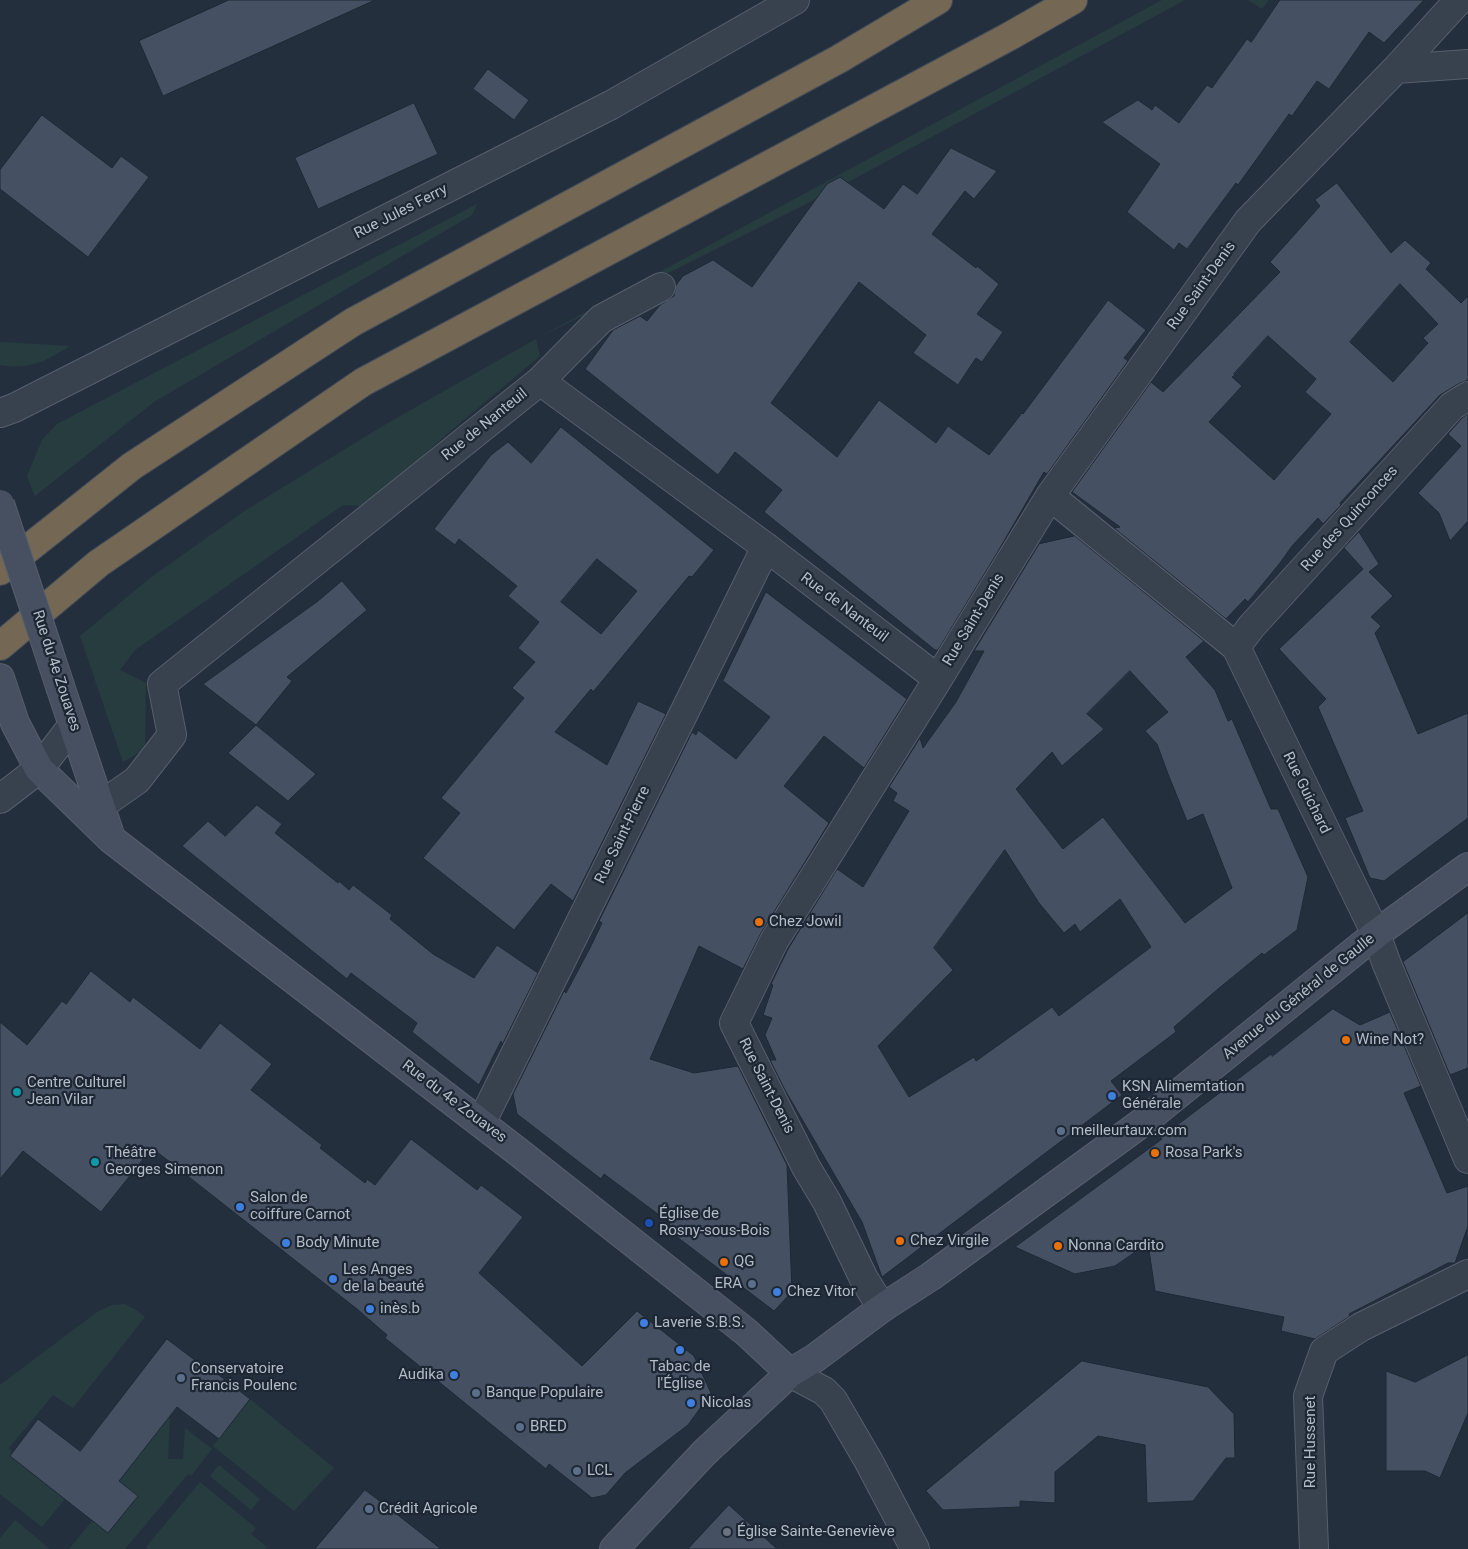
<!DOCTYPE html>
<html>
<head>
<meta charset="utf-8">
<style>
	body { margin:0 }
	canvas { display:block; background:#242f3e }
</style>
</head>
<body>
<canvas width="1468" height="1549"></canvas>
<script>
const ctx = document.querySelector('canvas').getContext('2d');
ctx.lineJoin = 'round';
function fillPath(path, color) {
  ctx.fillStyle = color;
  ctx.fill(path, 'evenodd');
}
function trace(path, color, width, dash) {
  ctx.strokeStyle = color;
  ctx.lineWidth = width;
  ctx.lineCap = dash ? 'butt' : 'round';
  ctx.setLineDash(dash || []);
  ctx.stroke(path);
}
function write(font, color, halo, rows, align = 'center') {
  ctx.font = font + ' Roboto,sans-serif';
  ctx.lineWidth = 4.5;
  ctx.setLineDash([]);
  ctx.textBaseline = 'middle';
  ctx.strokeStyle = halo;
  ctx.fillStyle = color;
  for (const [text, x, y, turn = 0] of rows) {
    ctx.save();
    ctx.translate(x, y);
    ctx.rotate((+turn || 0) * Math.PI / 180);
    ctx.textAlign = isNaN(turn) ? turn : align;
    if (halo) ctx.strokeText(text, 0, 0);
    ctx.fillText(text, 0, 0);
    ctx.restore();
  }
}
fillPath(new Path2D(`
	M 1162,0 L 1185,0 L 828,193 L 536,339 L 540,356 L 447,434 L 367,506 L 343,505 L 135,650 L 120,670 L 146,683 L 145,749 L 123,762 L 80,636 L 150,578 L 246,510 L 386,424 L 536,339 Z
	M 1248,0 L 1269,0 L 1262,9 Z
	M 477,204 L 472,215 L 154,402 L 35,496 L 27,476 L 42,440 L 57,424 Z
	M 0,342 L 70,346 C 44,362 31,370 0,365 Z
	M 125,1304 L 136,1310 L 145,1317 L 73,1408 L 53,1395 L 9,1448 L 12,1453 L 10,1456 L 65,1499 L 42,1527 L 0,1494 L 0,1385 L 97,1312 L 112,1305 Z
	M 250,1399 L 334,1468 L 294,1511 L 213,1446 Z
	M 170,1416 L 168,1459 L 183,1459 L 185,1428 L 212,1449 L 191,1476 L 188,1474 L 125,1549 L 69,1549 L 93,1520 L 109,1532 L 137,1496 L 119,1481 Z
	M 219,1465 L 260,1499 L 251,1510 L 210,1476 Z
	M 200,1482 L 256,1528 L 251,1534 L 267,1547 L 265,1549 L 148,1549 L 146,1547 Z
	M 15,1520 L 50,1549 L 0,1549 L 0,1538 Z`), '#263c3f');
const building = new Path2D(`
	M 229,0 L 375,0 L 163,96 L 139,41 Z
	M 1280,0 L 1424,0 L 1384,43 L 1369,32 L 1329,89 L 1317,81 L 1292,116 L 1289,114 L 1238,185 L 1236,183 L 1187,249 L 1179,243 L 1174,250 L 1127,212 L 1160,164 L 1102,122 L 1138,100 L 1152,110 L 1155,105 L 1179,123 L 1207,85 L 1212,88 L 1247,39 L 1251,42 Z
	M 488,69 L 529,100 L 514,120 L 473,89 Z
	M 414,103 L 438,154 L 318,209 L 295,158 Z
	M 42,115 L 112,168 L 121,156 L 149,177 L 88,257 L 0,189 L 0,170 Z
	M 951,148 L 997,171 L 974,199 L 965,191 L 932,234 L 976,268 L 977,266 L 999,284 L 977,314 L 1003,332 L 982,362 L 976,358 L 958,385 L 913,353 L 926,335 L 859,282 L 771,403 L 837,457 L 879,400 L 936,443 L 948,426 L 989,455 L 1022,413 L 1023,414 L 1108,300 L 1146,330 L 1124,358 L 1128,361 L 1047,474 L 1044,472 L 997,553 L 938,650 L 935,650 L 764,512 L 782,490 L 735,452 L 718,475 L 585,369 L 613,330 L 640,316 L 647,321 L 660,305 L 674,296 L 676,285 L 683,276 L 713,260 L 752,287 L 827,184 L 840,177 L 884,209 L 903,184 L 917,194 Z
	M 1337,183 L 1391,253 L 1405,240 L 1431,263 L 1426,269 L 1461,303 L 1468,296 L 1468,380 L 1460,383 L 1440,395 L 1340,503 L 1341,505 L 1323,524 L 1318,518 L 1292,546 L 1280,563 L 1248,602 L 1245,599 L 1226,619 L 1114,528 L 1120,527 L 1072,492 L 1151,382 L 1163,392 L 1280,272 L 1270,262 L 1320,206 L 1315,200 ZM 1400,284 L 1438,324 L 1423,338 L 1428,343 L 1393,382 L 1350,342 ZM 1268,336 L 1316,379 L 1305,392 L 1331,414 L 1274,480 L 1209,422 L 1242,386 L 1232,377 L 1235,375 L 1234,374 Z
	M 1468,414 L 1468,521 L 1450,541 L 1439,513 L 1418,493 L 1461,446 L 1448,434 L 1462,418 Z
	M 561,427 L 714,550 L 692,577 L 689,576 L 593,692 L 591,689 L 555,732 L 607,765 L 638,701 L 666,714 L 573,901 L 551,884 L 514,930 L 423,858 L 460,813 L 441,798 L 524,698 L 512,688 L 535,662 L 518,648 L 539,622 L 508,596 L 517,586 L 459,539 L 455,545 L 434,529 L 491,455 L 508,442 L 531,463 ZM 597,559 L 637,591 L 601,634 L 561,602 Z
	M 1359,532 L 1379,564 L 1369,572 L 1393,596 L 1371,617 L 1381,626 L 1375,633 L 1418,734 L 1468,713 L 1468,818 L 1384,881 L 1370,878 L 1345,818 L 1363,811 L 1318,707 L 1326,699 L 1279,649 L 1363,569 L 1344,548 Z
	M 1075,536 L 1204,641 L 1186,657 L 1215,690 L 1228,721 L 1232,719 L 1271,809 L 1278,809 L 1308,877 L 1297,930 L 1264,955 L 1262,953 L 1218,989 L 1174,1027 L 1176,1032 L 1111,1081 L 1122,1095 L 882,1277 L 862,1222 L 785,1090 L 770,1060 L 776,1060 L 765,1035 L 772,1018 L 763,1015 L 773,985 L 771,984 L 788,949 L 837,869 L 863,887 L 909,811 L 893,801 L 897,793 L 889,787 L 920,738 L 923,748 L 956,702 L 984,651 L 974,651 L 1039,544 ZM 1130,671 L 1168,712 L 1145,731 L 1157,744 L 1168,774 L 1187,821 L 1203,814 L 1232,888 L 1185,923 L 1103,817 L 1063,849 L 1016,789 L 1052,752 L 1062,766 L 1104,729 L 1087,714 ZM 1005,850 L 1039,903 L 1064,933 L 1075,924 L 1080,932 L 1120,899 L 1151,947 L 1059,1016 L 1052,1007 L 976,1061 L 974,1057 L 909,1097 L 878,1046 L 953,970 L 934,948 Z
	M 342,581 L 367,610 L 287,677 L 292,681 L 256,725 L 316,774 L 288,801 L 228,753 L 256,725 L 203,684 L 318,601 Z
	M 766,592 L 907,699 L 864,768 L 824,736 L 784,786 L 829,823 L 761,933 L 743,969 L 699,946 L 650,1059 L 694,1073 L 738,1066 L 787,1165 L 792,1292 L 774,1311 L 668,1230 L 670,1223 L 604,1174 L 601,1179 L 517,1114 L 513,1094 L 564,991 L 566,993 L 590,948 L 602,923 L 599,921 L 692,732 L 696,735 L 698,730 L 736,759 L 770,717 L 723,681 Z
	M 257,805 L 282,824 L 275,833 L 338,883 L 339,881 L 349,890 L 353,885 L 392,915 L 390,919 L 433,954 L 474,978 L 497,945 L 538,973 L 502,1045 L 501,1041 L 479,1085 L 412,1032 L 417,1023 L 351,973 L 347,979 L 182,846 L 208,821 L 225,836 Z
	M 1468,913 L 1468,1068 L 1450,1075 L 1403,962 Z
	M 91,971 L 130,1002 L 133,997 L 200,1049 L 220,1023 L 272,1064 L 251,1090 L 322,1145 L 320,1148 L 365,1183 L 367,1179 L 375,1185 L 411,1139 L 477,1190 L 481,1185 L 523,1217 L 479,1273 L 582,1366 L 637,1311 L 694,1356 L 711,1393 L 688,1425 L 625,1473 L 606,1495 L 592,1498 L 549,1464 L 546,1469 L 385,1338 L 387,1335 L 357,1309 L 152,1148 L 101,1212 L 23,1151 L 0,1179 L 0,1022 L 27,1045 L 62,1001 L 66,1004 Z
	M 1333,1009 L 1360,1025 L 1390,1012 L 1421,1086 L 1404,1093 L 1447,1193 L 1468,1186 L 1468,1226 L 1455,1263 L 1448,1263 L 1349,1314 L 1350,1316 L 1315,1339 L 1281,1331 L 1284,1317 L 1155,1291 L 1148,1243 L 1115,1266 L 1075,1274 L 1015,1247 L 1162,1139 L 1160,1138 L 1271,1054 L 1272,1056 Z
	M 167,1339 L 196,1361 L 198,1359 L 250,1399 L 219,1439 L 177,1407 L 119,1481 L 138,1496 L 108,1533 L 10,1456 L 38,1419 L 80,1451 Z
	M 1468,1355 L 1468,1413 L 1440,1478 L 1425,1471 L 1386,1471 L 1386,1371 L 1415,1382 Z
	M 1082,1361 L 1208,1387 L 1234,1414 L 1235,1458 L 1226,1458 L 1193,1501 L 1147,1503 L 1145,1445 L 1098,1436 L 1055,1472 L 1055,1503 L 1020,1501 L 1020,1507 L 943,1510 L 926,1491 Z
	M 365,1490 L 389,1508 L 441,1549 L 315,1549 Z
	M 729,1505 L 777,1549 L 688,1549 Z`);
fillPath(building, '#455162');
trace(building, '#1f2835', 1);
const minor = new Path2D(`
	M 1396,69 L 1468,64
	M 540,381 L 601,319 L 661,287
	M 1050,496 L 1236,647 L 1376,934 L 1386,962 L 1468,1159
	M 1236,647 L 1251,627 L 1452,406 L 1468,396
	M 0,799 L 39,769 L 73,725
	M 100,806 L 137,780 L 172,735 L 162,684 L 540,381 L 766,547 L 938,679
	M 481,1123 L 766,547
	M 882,1308 L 864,1279 L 827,1202 L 806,1167 L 734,1023 L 774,941 L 938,679 L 1050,496 L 1248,221 L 1396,69 L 1459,0
	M 1314,1549 L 1308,1396 L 1324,1351 L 1361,1327 L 1468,1274`);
const tertiary = new Path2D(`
	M 0,413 L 14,408 L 611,105 L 795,0
	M 790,1373 L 824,1391 L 833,1400 L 868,1460 L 915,1549`);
const secondary = new Path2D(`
	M 0,678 L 15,723 L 39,769 L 111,839 L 517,1151 L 746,1332 L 790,1373
	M 61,689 L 110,835
	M 614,1549 L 704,1453 L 790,1373 L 815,1358 L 882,1308 L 930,1277 L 1147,1119 L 1376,934 L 1468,867`);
const motorway = new Path2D(`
	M 0,571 L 132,466 L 353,322 L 839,59 L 938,0
	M 0,646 L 99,563 L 363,382 L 1010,36 L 1073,0`);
trace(minor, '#565f6c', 30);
trace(tertiary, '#565f6c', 30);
trace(secondary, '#565f6c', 30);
trace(motorway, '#434c59', 30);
trace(minor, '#38414e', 28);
trace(tertiary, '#38414e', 28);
trace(secondary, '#465061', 28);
trace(motorway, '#746855', 28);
const secondaryBridge = new Path2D(`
	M 0,504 L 61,689`);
trace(secondaryBridge, '#565f6c', 30, []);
trace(secondaryBridge, '#465061', 28);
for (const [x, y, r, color] of [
	[759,922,5,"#e8710a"],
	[1346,1040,5,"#e8710a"],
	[17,1092,5,"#0f9aa8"],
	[1112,1096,5,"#3f7fe0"],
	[1061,1131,5,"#5c6f8a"],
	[1155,1153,5,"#e8710a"],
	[95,1162,5,"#0f9aa8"],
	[240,1207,5,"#3f7fe0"],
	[649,1223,5,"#1a4fb4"],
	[900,1241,5,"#e8710a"],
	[286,1243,5,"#3f7fe0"],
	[1058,1246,5,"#e8710a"],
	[724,1262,5,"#e8710a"],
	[333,1279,5,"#3f7fe0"],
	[752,1284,5,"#5c6f8a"],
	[777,1292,5,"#3f7fe0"],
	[370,1309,5,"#3f7fe0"],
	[644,1323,5,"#3f7fe0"],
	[680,1350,5,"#3f7fe0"],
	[454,1375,5,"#3f7fe0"],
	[181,1378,5,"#5c6f8a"],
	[476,1393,5,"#5c6f8a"],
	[691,1403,5,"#3f7fe0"],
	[520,1427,5,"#5c6f8a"],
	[577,1471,5,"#5c6f8a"],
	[369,1509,5,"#5c6f8a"],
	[727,1532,5,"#6b7280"]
]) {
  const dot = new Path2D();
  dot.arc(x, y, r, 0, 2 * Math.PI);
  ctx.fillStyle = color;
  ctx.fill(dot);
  trace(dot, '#1d2633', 2);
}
write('15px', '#b4bcc9', '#1d2633', [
	["Rue Jules Ferry",401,212,-27],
	["Rue Saint-Denis",1202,286,-54],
	["Rue de Nanteuil",485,425,-39],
	["Rue des Quinconces",1350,519,-48],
	["Rue de Nanteuil",844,608,37],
	["Rue Saint-Denis",974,620,-59],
	["Rue du 4e Zouaves",56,671,72],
	["Rue Guichard",1306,793,64],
	["Rue Saint-Pierre",623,835,-64],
	["Avenue du Général de Gaulle",1299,997,-39],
	["Rue Saint-Denis",766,1086,63],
	["Rue du 4e Zouaves",454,1102,37],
	["Rue Hussenet",1311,1442,-90]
]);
write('15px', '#b4bcc9', '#1d2633', [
	["Chez Jowil",769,922],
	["Wine Not?",1356,1040],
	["Centre Culturel",27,1083],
	["Jean Vilar",27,1100],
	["KSN Alimemtation",1122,1087],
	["Générale",1122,1104],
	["meilleurtaux.com",1071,1131],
	["Théâtre",105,1153],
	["Georges Simenon",105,1170],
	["Rosa Park's",1165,1153],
	["Salon de",250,1198],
	["coiffure Carnot",250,1215],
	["Église de",659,1214],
	["Rosny-sous-Bois",659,1231],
	["Chez Virgile",910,1241],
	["Body Minute",296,1243],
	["Nonna Cardito",1068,1246],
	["QG",734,1262],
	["Les Anges",343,1270],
	["de la beauté",343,1287],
	["ERA",742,1284,"right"],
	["Chez Vitor",787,1292],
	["inès.b",380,1309],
	["Laverie S.B.S.",654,1323],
	["Tabac de",680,1367,"center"],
	["l'Église",680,1384,"center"],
	["Conservatoire",191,1369],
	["Francis Poulenc",191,1386],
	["Audika",444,1375,"right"],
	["Banque Populaire",486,1393],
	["Nicolas",701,1403],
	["BRED",530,1427],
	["LCL",587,1471],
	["Crédit Agricole",379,1509],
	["Église Sainte-Geneviève",737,1532]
], 'left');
</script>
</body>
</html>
